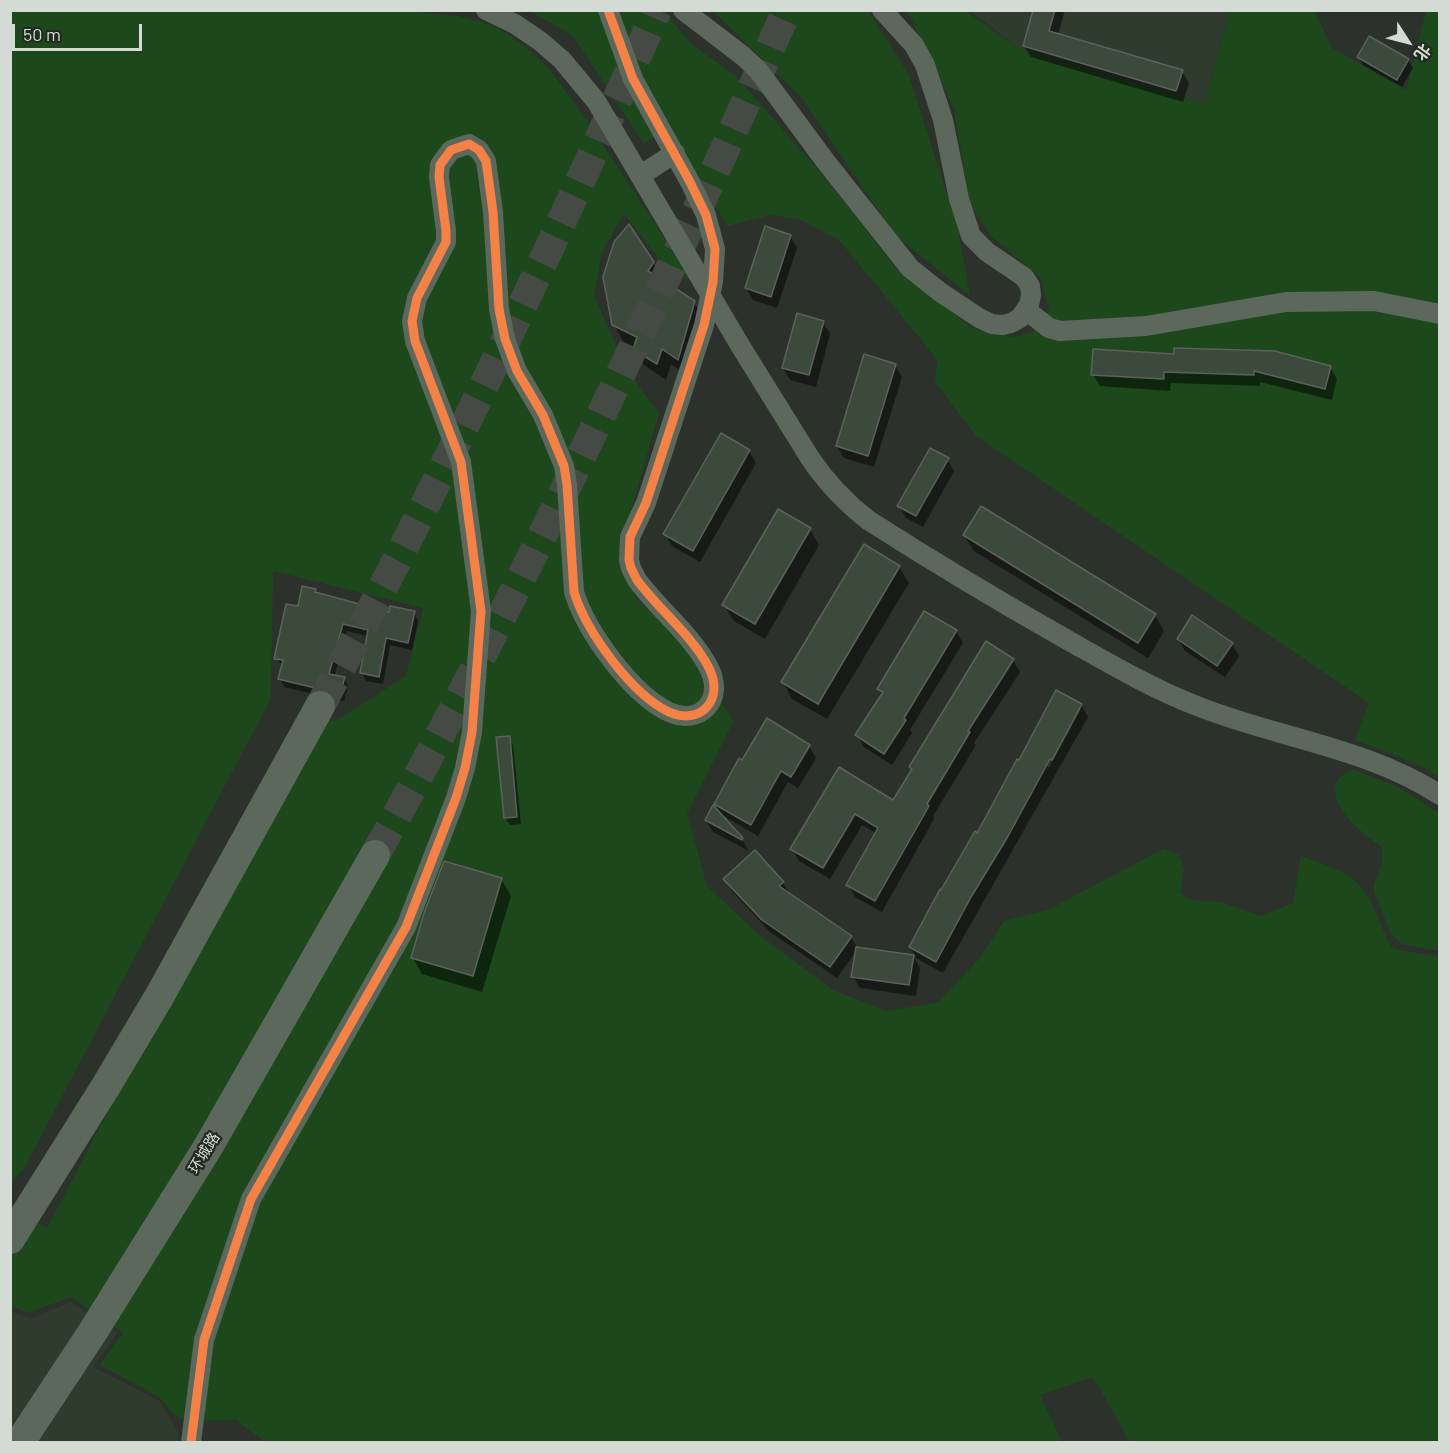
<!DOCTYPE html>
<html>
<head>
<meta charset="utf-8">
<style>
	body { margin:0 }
	#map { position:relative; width:1450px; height:1453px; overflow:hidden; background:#2c312c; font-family:Barlow,"Noto Sans SC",sans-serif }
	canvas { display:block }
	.frame { position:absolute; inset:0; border:12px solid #d4dbd4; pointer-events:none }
	.north { position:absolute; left:1378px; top:12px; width:60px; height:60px; -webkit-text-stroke:4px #202a1f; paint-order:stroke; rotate:126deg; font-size:16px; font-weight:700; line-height:24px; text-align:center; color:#d4dbd4 }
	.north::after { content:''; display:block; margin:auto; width:21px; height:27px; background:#d4dbd4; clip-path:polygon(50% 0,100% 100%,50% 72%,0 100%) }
	.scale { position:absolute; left:12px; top:24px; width:130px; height:27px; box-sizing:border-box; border:3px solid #d4dbd4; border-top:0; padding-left:8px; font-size:18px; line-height:21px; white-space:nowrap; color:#d4dbd4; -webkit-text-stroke:4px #202a1f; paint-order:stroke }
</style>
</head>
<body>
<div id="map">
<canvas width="1450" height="1453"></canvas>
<div class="frame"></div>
<div class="north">北</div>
<div class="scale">50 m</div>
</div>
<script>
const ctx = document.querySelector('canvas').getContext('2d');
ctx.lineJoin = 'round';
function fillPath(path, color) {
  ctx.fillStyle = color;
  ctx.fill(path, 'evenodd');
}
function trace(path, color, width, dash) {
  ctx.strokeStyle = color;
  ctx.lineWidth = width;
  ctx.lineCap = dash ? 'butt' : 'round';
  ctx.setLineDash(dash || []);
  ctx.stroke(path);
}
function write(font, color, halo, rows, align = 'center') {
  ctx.font = font + ' Barlow,"Noto Sans SC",sans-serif';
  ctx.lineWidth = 4.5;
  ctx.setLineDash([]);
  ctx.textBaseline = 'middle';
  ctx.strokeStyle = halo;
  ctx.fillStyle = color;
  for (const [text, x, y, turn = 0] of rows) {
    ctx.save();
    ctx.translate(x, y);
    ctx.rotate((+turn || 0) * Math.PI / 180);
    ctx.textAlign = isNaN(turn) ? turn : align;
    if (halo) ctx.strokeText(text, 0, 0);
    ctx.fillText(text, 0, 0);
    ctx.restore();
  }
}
fillPath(new Path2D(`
	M 970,11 L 1229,11 L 1205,104 L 1021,50 Z
	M 71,1302 L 117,1333 L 93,1367 L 160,1401 L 178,1432 L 178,1442 L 11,1442 L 10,1311 L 30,1319 Z`), '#2e3b2d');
fillPath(new Path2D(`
	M 399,10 L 458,16 L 495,26 L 522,44 L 548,67 L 590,125 L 692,280 L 671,274 L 624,214 L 602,252 L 594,296 L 617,347 L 639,387 L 659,413 L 621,546 L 620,566 L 636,598 L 665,625 L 694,657 L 733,722 L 687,814 L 707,886 L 759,935 L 833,990 L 887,1011 L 939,1002 L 979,959 L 1004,921 L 1048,910 L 1163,849 L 1179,855 L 1184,869 L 1180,893 L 1188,899 L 1224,903 L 1261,916 L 1293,903 L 1301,856 C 1316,862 1339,869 1352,878 C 1370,891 1381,927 1391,947 C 1407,953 1423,953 1439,956 L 1439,1442 L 1130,1442 L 1093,1377 L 1040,1395 L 1062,1442 L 265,1442 L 236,1420 L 189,1421 L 174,1415 L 159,1397 L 100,1365 L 123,1333 L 71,1297 L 28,1313 L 11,1306 L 11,1207 L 47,1228 L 318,711 L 334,722 L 406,676 L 423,608 L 273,571 L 271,698 L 25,1167 L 11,1184 L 11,11 Z
	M 530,11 L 665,11 L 690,43 L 736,76 L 830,184 L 895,267 L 972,328 L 1014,337 L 1032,332 L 1049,309 L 1040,277 L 991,236 L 969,203 L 954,108 L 911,18 L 904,11 L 966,11 L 1021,50 L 1205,104 L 1229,11 L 1315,11 L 1331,47 L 1406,90 L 1426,11 L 1439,11 L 1439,778 L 1423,767 L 1355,740 L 1369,703 L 976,436 L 935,382 L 937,359 L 839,240 L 799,219 L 770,215 L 728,226 L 664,127 L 644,144 L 573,36 Z
	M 713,11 L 868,11 L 908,73 L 957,225 L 970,296 L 895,235 L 801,97 Z
	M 1352,769 L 1400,788 L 1439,813 L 1439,951 L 1402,944 L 1391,934 L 1374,892 L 1374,885 L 1382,863 L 1382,848 C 1366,835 1320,802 1340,777 C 1343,774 1349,771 1352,769 Z`), '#1c481c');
fillPath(new Path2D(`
	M 1035,10 L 1065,10 L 1058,35 L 1182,71 L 1189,83 L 1183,102 L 1031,57 L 1024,46 Z
	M 1359,57 L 1408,60 L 1413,68 L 1402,87 L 1363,65 Z
	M 790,236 L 797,248 L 777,308 L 753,300 L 746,288 Z
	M 653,263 L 663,280 L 661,282 L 694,302 L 704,319 L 687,375 L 671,364 L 666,380 L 644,365 L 634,349 L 635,347 L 623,341 L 614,324 L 604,277 ZM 618,326 L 645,339 L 643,341 L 618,329 Z
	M 823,322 L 830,334 L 816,387 L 790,380 L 783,368 Z
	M 1175,356 L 1330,367 L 1337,379 L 1332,400 L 1260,382 L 1260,386 L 1171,383 L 1170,391 L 1100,386 L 1093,374 Z
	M 895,365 L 902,377 L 874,467 L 844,458 L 837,446 Z
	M 749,451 L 756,463 L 700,562 L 672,546 L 665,534 Z
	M 947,459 L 954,471 L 923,527 L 906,518 L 899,506 Z
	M 810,529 L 819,545 L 765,639 L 734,621 L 724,605 Z
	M 964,535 L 1155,615 L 1164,631 L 1148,658 L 974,551 Z
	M 899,567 L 909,583 L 827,719 L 792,699 L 783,682 Z
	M 315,590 L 317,594 L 390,614 L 414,613 L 418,621 L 412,650 L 390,645 L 383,684 L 366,681 L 362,673 L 368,636 L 347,631 L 334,677 L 344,679 L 348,686 L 344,701 L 284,687 L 280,679 L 283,667 L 276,658 L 299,608 Z
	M 956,631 L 963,643 L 910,730 L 912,733 L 892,765 L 864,747 L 857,735 L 883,695 L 879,689 Z
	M 1178,639 L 1232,644 L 1239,656 L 1225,677 L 1185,651 Z
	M 1013,660 L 1020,672 L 974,743 L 976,745 L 933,816 L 934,819 L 882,912 L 855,897 L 848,885 L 876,833 L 862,825 L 830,879 L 799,861 L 792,849 L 839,769 L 894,802 L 912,771 L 910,767 Z
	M 1081,705 L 1088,717 L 943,973 L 914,957 L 916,957 L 910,947 L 1020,762 ZM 1078,709 L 1081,709 L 1049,768 L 1047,766 Z
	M 509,738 L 513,745 L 521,824 L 510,825 L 505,818 Z
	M 809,746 L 816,758 L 798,788 L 788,782 L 758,836 L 722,815 L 715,804 L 742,762 Z
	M 706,820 L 742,839 L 749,851 L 713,832 Z
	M 501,879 L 511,896 L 482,992 L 422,974 L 413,958 Z
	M 725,879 L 783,883 L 790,895 L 851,937 L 858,949 L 913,956 L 920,968 L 916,996 L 860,988 L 853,976 L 857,950 L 837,978 L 770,932 L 732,891 Z`), '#0007');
const building = new Path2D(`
	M 1033,10 L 1055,10 L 1049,31 L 1183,70 L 1176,91 L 1023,46 Z
	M 1369,36 L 1409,59 L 1397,80 L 1357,57 Z
	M 629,224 L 654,262 L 648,271 L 695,301 L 678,360 L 662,349 L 657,364 L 633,349 L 637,337 L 612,325 L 603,277 L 614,242 Z
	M 765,226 L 791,235 L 771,297 L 745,288 Z
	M 797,313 L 824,321 L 809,375 L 782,368 Z
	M 1174,348 L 1275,351 L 1331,366 L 1325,389 L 1254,371 L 1254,375 L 1164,372 L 1164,379 L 1091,375 L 1093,349 L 1174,354 Z
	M 864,354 L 896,364 L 868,456 L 836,446 Z
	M 721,433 L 750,450 L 693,551 L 663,534 Z
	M 930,448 L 949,458 L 916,516 L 897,506 Z
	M 981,506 L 1156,614 L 1138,643 L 963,535 Z
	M 778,509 L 811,528 L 755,624 L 722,605 Z
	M 864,544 L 900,566 L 818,704 L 781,682 Z
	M 302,586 L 316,589 L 315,592 L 389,612 L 390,606 L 415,611 L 408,643 L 386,638 L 379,677 L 360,673 L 368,630 L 343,624 L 329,674 L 345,677 L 340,694 L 278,679 L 283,660 L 274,659 L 286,604 L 298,606 Z
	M 924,611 L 957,630 L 904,718 L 906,720 L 884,754 L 855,735 L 883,692 L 877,689 Z
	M 1192,615 L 1233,643 L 1217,666 L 1177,639 Z
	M 986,641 L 1014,659 L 968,731 L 970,732 L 927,804 L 929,806 L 875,901 L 846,885 L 878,828 L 855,814 L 823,868 L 790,849 L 839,767 L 893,800 L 912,769 L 909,767 Z
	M 1056,690 L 1082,704 L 1052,760 L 1050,759 L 1007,838 L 971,897 L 936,962 L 909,947 L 940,889 L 941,890 L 975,831 L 977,833 L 1017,759 L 1019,760 Z
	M 767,718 L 810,745 L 791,777 L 781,771 L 751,825 L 714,804 L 739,758 L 742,760 Z
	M 510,736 L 517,817 L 504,818 L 496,737 Z
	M 713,805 L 743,838 L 742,840 L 705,820 Z
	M 755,850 L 784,882 L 779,886 L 852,936 L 830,967 L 762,920 L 723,879 Z
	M 444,861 L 502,878 L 473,976 L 411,958 L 424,913 Z
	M 856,947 L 914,955 L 909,985 L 851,977 Z`);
fillPath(building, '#3c4a3c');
trace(building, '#5d615c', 1.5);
trace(new Path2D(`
	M 320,706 C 443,479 553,246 657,10
	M 375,855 C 527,581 660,297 787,10`), '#454a45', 30, [30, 15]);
trace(new Path2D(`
	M 486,10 L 515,24 L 540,41 L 562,60 L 596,101 L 741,347 L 810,458 C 826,482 845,502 868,520 C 935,563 1002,603 1071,642 C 1112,665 1153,689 1197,706 C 1277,738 1366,747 1440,795
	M 683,10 L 743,56 L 758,70 L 826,162 L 910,268 L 940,292 L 979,318 L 992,324 L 1003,325 L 1011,323 L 1020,318 L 1029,305 L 1031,295 L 1030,286 L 1024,277 L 987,252 L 971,236 L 959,199 L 943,120 L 925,65 L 914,45 L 882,10
	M 641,175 L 675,153
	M 1026,310 L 1049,328 L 1060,331 L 1146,326 L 1286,302 L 1374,301 L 1440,314
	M 191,1442 L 204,1340 L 251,1199 L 406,927 L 456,798 L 465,768 L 472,732 L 481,611 L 461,462 L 415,341 L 412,321 L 417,298 L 446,242 L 446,231 L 439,177 L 440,165 L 451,150 L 469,144 L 479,150 L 486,161 L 493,212 L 499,309 L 505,339 L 517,371 L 543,415 L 564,466 L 567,485 L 574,592 C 586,631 631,694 669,712 C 700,726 725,700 709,668 C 692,635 659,610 637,580 L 631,568 L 629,560 L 630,537 L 646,503 L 704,325 L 713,282 L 715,249 L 706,215 L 690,182 L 633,79 L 608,10`), '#5c685c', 20);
trace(new Path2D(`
	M 10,1239 L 106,1086 L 159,997 L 320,706
	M 20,1442 L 92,1333 L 208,1147 L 375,855`), '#5b685b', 30);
trace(new Path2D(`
	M 191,1442 L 204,1340 L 251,1199 L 406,927 L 456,798 L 465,768 L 472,732 L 481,611 L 461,462 L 415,341 L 412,321 L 417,298 L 446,242 L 446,231 L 439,177 L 440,165 L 451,150 L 469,144 L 479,150 L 486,161 L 493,212 L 499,309 L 505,339 L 517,371 L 543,415 L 564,466 L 567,485 L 574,592 C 586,631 631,694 669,712 C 700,726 725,700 709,668 C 692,635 659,610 637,580 L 631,568 L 629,560 L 630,537 L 646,503 L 704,325 L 713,282 L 715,249 L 706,215 L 690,182 L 633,79 L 608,10`), '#f48246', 9);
write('15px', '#d4dbd4', '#202a1f', [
	["环城路",204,1153,-59]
]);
</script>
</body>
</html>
